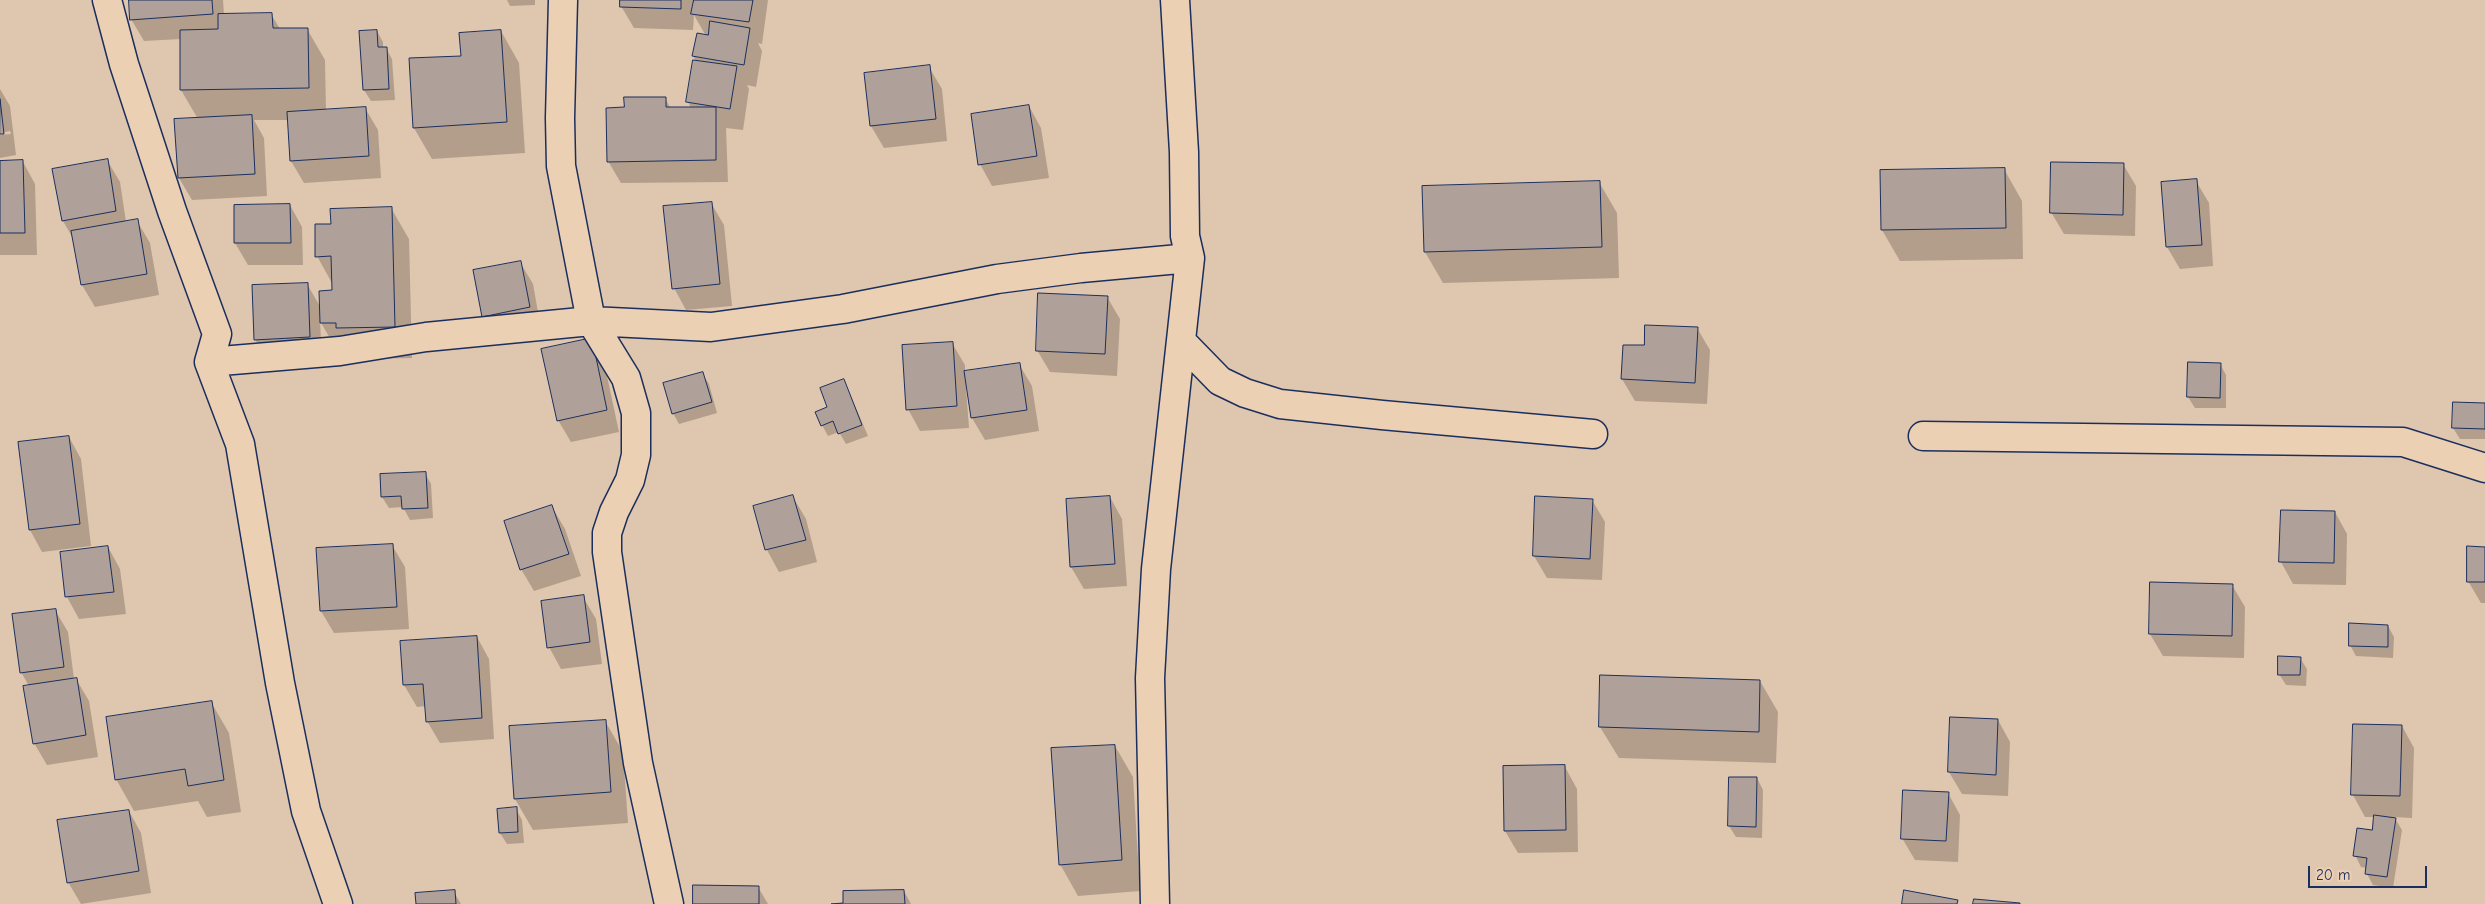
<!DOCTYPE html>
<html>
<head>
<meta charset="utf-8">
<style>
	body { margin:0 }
	#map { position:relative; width:2485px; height:904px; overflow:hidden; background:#dfc6ae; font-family:"Comic Neue",sans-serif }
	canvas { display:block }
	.scale { position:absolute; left:2308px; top:866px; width:119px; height:22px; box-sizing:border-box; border:2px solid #1b2f5e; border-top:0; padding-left:6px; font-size:15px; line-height:18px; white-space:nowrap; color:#1b2f5e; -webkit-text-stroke:4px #ecd0b3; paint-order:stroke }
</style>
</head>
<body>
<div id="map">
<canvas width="2485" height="904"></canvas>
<div class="scale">20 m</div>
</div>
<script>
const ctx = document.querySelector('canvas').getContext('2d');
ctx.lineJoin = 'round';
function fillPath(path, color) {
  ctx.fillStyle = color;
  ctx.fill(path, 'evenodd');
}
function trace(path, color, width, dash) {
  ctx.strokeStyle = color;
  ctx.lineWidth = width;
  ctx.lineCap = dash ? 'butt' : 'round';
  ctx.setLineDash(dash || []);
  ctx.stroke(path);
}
fillPath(new Path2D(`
	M 130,0 L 223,0 L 224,15 L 271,14 L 280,29 L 307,29 L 325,60 L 326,111 L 365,108 L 378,130 L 381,178 L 304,183 L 291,161 L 288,120 L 254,120 L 264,138 L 267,196 L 192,200 L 179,178 L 198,119 L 181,90 L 181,39 L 144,41 L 131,19 Z
	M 507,0 L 535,0 L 535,5 L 510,6 Z
	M 621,0 L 768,0 L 762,44 L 758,43 L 762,51 L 756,87 L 747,85 L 749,89 L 743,130 L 726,128 L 728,182 L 621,183 L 608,161 L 625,109 L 665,98 L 671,109 L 691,108 L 688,102 L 696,61 L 693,56 L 706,36 L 694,15 L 693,30 L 634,28 L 621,6 Z
	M 377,31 L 383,42 L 383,48 L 386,48 L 392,59 L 395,100 L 371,101 L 364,90 L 361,32 Z
	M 501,31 L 519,63 L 525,153 L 432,159 L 414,128 L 462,57 Z
	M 929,67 L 942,89 L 947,141 L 884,148 L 871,126 L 865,74 Z
	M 0,89 L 10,106 L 16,155 L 0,158 L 0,135 L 11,134 L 10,131 L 0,133 Z
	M 1029,106 L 1041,128 L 1049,178 L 992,186 L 980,164 Z
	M 107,160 L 120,182 L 126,222 L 137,221 L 150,243 L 159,295 L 95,307 L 82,285 L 74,240 L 63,221 Z
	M 0,162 L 23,162 L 35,184 L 37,255 L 0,255 Z
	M 2123,164 L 2136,186 L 2135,236 L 2064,234 L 2051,212 Z
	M 2004,169 L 2022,201 L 2023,259 L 1900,261 L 1882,230 L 1882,171 Z
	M 2196,181 L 2209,203 L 2213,266 L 2180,269 L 2167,247 L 2162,183 Z
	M 1599,182 L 1617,213 L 1619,278 L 1443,283 L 1425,252 Z
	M 711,203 L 724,225 L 732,306 L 686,310 L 674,288 Z
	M 290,205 L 302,227 L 303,265 L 248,265 L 235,243 L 235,206 Z
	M 391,208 L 409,239 L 412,358 L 356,359 L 339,354 L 320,321 L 322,359 L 268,361 L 255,339 L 307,284 L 321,308 L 333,291 L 333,285 L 317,256 L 332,226 Z
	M 520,262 L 533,284 L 541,329 L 496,338 L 483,316 Z
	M 1107,297 L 1120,319 L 1117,376 L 1050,372 L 1037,350 Z
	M 1697,328 L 1710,350 L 1707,404 L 1635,401 L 1622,379 L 1624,346 L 1645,347 Z
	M 591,340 L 604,362 L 619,432 L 571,442 L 558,420 Z
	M 952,343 L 965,365 L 965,372 L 1019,364 L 1032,386 L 1039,431 L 985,440 L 972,418 L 968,388 L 966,388 L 969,428 L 920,431 L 908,409 Z
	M 2220,364 L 2226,375 L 2226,408 L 2195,408 L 2188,397 Z
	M 702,373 L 709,384 L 717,413 L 679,424 L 673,413 Z
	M 844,380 L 868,436 L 846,444 L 839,432 L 828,436 L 822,425 Z
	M 2485,404 L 2485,439 L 2460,439 L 2453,428 Z
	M 69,437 L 81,459 L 91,546 L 42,552 L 30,530 Z
	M 425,473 L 431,484 L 433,518 L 410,520 L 403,507 L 389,508 L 382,497 Z
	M 793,497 L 806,519 L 817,562 L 779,572 L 767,550 L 755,507 Z
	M 1110,497 L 1122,519 L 1127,586 L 1084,589 L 1071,567 Z
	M 1592,500 L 1605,522 L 1602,580 L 1547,578 L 1534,556 Z
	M 552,507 L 565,529 L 581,576 L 534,591 L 521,569 Z
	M 2335,512 L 2347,534 L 2346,585 L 2293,584 L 2281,562 Z
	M 392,545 L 405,567 L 409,629 L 334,633 L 321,611 Z
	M 108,547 L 120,569 L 126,614 L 79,619 L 67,597 L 62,553 Z
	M 2485,548 L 2485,603 L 2481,603 L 2468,581 Z
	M 2232,585 L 2245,607 L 2244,658 L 2163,656 L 2150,634 Z
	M 583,597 L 596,619 L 602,664 L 561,669 L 549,647 Z
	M 55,610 L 68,632 L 74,679 L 76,679 L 89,701 L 98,757 L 47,765 L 34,743 L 29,686 L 21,672 Z
	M 2388,626 L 2394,637 L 2393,658 L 2356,656 L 2350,645 Z
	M 477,637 L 489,659 L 494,739 L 440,743 L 427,721 L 426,706 L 417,707 L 404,685 Z
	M 2300,658 L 2307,669 L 2306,686 L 2286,685 L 2279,674 Z
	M 1760,681 L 1778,712 L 1776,763 L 1619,758 L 1600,727 Z
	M 211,702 L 229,733 L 241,812 L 207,817 L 198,801 L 134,811 L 116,779 Z
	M 1998,720 L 2010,742 L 2008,796 L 1962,794 L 1949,772 Z
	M 605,721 L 623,752 L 628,823 L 533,830 L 515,799 L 510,727 Z
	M 2402,726 L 2414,748 L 2412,818 L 2394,817 L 2402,830 L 2393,888 L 2373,885 L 2367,874 L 2367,868 L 2361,867 L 2355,855 L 2373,832 L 2375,817 L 2365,817 L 2353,795 Z
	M 1115,746 L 1133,777 L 1140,891 L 1078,896 L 1060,864 Z
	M 1565,767 L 1577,789 L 1578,852 L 1518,853 L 1505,831 Z
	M 1757,778 L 1763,790 L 1762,838 L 1736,837 L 1729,826 Z
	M 1948,793 L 1960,815 L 1958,862 L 1915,860 L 1902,838 Z
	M 516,809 L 522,820 L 524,843 L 507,844 L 500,833 L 498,810 Z
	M 129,811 L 141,833 L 151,893 L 81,904 L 68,882 Z
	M 758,887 L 768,904 L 694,904 Z
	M 904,891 L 911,904 L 844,904 Z
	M 454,892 L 461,904 L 417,904 Z`), '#0003');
const building = new Path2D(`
	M 129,0 L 212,0 L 213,14 L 130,20 Z
	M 620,0 L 681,0 L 681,9 L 620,7 Z
	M 694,0 L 753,0 L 749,22 L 691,14 Z
	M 272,13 L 273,28 L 308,28 L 309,88 L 180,90 L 180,30 L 218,29 L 218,14 Z
	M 710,21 L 750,28 L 744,65 L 692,56 L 697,33 L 708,35 Z
	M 377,30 L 378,47 L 387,47 L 389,89 L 363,90 L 359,31 Z
	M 501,30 L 507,122 L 413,128 L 409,58 L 461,56 L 459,33 Z
	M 693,60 L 737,66 L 730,109 L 686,102 Z
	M 930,65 L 936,119 L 870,126 L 864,73 Z
	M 624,97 L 666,97 L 666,107 L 716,107 L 716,160 L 607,162 L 606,108 L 624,107 Z
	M 0,99 L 4,134 L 0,134 Z
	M 1029,105 L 1037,156 L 978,165 L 971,114 Z
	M 366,107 L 369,156 L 290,161 L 287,112 Z
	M 252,115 L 255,174 L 178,178 L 174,119 Z
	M 108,159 L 116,211 L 62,221 L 52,169 Z
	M 23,160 L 25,233 L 0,233 L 0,161 Z
	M 2051,162 L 2124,163 L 2123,215 L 2050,213 Z
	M 2005,168 L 2006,228 L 1881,230 L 1880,170 Z
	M 2197,179 L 2202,245 L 2166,247 L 2161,182 Z
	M 1600,181 L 1602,247 L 1424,252 L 1422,186 Z
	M 712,202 L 720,284 L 672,289 L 663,206 Z
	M 290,204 L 291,243 L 234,243 L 234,205 Z
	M 392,207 L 395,327 L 336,328 L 336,323 L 320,323 L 319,291 L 332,290 L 331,256 L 315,257 L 315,224 L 331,224 L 330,209 Z
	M 138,219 L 147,274 L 81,285 L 71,231 Z
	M 521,261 L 530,307 L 482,317 L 473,270 Z
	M 308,283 L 310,337 L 254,340 L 252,285 Z
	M 1038,293 L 1108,296 L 1105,354 L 1036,351 Z
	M 1645,325 L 1698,327 L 1695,383 L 1621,379 L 1623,345 L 1644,345 Z
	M 592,338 L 607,410 L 557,421 L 541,349 Z
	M 953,342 L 957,406 L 906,410 L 902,345 Z
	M 2188,362 L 2221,363 L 2220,398 L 2187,397 Z
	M 1020,363 L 1027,410 L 971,418 L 964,371 Z
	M 703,372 L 712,402 L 672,414 L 663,383 Z
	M 844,379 L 862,425 L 838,434 L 833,421 L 821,426 L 815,412 L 827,407 L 820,388 Z
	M 2453,402 L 2485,403 L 2485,429 L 2452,428 Z
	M 69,436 L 80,524 L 29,530 L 18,442 Z
	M 426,472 L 428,508 L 402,509 L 401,496 L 381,497 L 380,474 Z
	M 793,495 L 806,540 L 765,550 L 753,506 Z
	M 1110,496 L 1115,564 L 1070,567 L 1066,499 Z
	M 1535,496 L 1593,499 L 1590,559 L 1533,556 Z
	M 552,505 L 569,554 L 520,570 L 504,521 Z
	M 2281,510 L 2335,511 L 2334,563 L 2279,562 Z
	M 393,544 L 397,607 L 320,611 L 316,548 Z
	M 108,546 L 114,592 L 65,597 L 60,552 Z
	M 2467,546 L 2485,547 L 2485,582 L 2467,582 Z
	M 2150,582 L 2233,584 L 2232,636 L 2149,634 Z
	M 584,595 L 590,642 L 547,648 L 541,601 Z
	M 56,609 L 64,667 L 20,673 L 12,614 Z
	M 2349,623 L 2388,625 L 2388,647 L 2349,646 Z
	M 477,636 L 482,718 L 426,722 L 423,684 L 403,685 L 400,641 Z
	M 2278,656 L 2301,657 L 2300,675 L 2278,675 Z
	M 1600,675 L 1760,680 L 1759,732 L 1599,727 Z
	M 77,678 L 86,735 L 33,744 L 23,686 Z
	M 212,701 L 224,780 L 188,786 L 185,769 L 115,780 L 106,717 Z
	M 1950,717 L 1998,719 L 1996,775 L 1948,772 Z
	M 606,720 L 611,792 L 514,799 L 509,726 Z
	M 2353,724 L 2402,725 L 2400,796 L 2351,795 Z
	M 1115,745 L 1122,860 L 1059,865 L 1051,748 Z
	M 1565,765 L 1566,830 L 1504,831 L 1503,766 Z
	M 1729,777 L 1757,777 L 1756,827 L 1728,826 Z
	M 1903,790 L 1949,792 L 1946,841 L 1901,839 Z
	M 517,807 L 518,832 L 499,833 L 497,809 Z
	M 129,810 L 139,871 L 67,883 L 57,820 Z
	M 2374,815 L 2396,818 L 2387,877 L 2365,874 L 2367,858 L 2353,856 L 2357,828 L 2372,830 Z
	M 693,885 L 759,886 L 759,904 L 693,904 Z
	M 455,890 L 456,904 L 416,904 L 415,893 Z
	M 904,890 L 905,904 L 831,904 L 843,903 L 843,891 Z
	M 1904,890 L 1958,900 L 1957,904 L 1902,904 Z
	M 1974,899 L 2020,903 L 2020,904 L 1973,904 Z`);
fillPath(building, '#afa19a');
trace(building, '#1b2f5e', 1);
const minor = new Path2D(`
	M 107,0 L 124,64 L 172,211 L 217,334 L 209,362 L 240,444 L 280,683 L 306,811 L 338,904
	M 563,0 L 560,118 L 561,166 L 591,321 L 626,378 L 636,413 L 636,455 L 630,480 L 614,512 L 607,533 L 607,552 L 638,763 L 669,904
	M 1181,341 L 1220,381 L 1245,393 L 1280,404 L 1382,415 L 1593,434
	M 209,362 L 340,351 L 426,337 L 591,321 L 711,327 L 843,309 L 997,279 L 1081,268 L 1190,258
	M 1923,436 L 2403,442 L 2485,468
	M 1155,904 L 1150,678 L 1156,569 L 1190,258 L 1185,236 L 1184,152 L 1175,0`);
trace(minor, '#1b2f5e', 31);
trace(minor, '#ecd0b3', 28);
</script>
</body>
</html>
